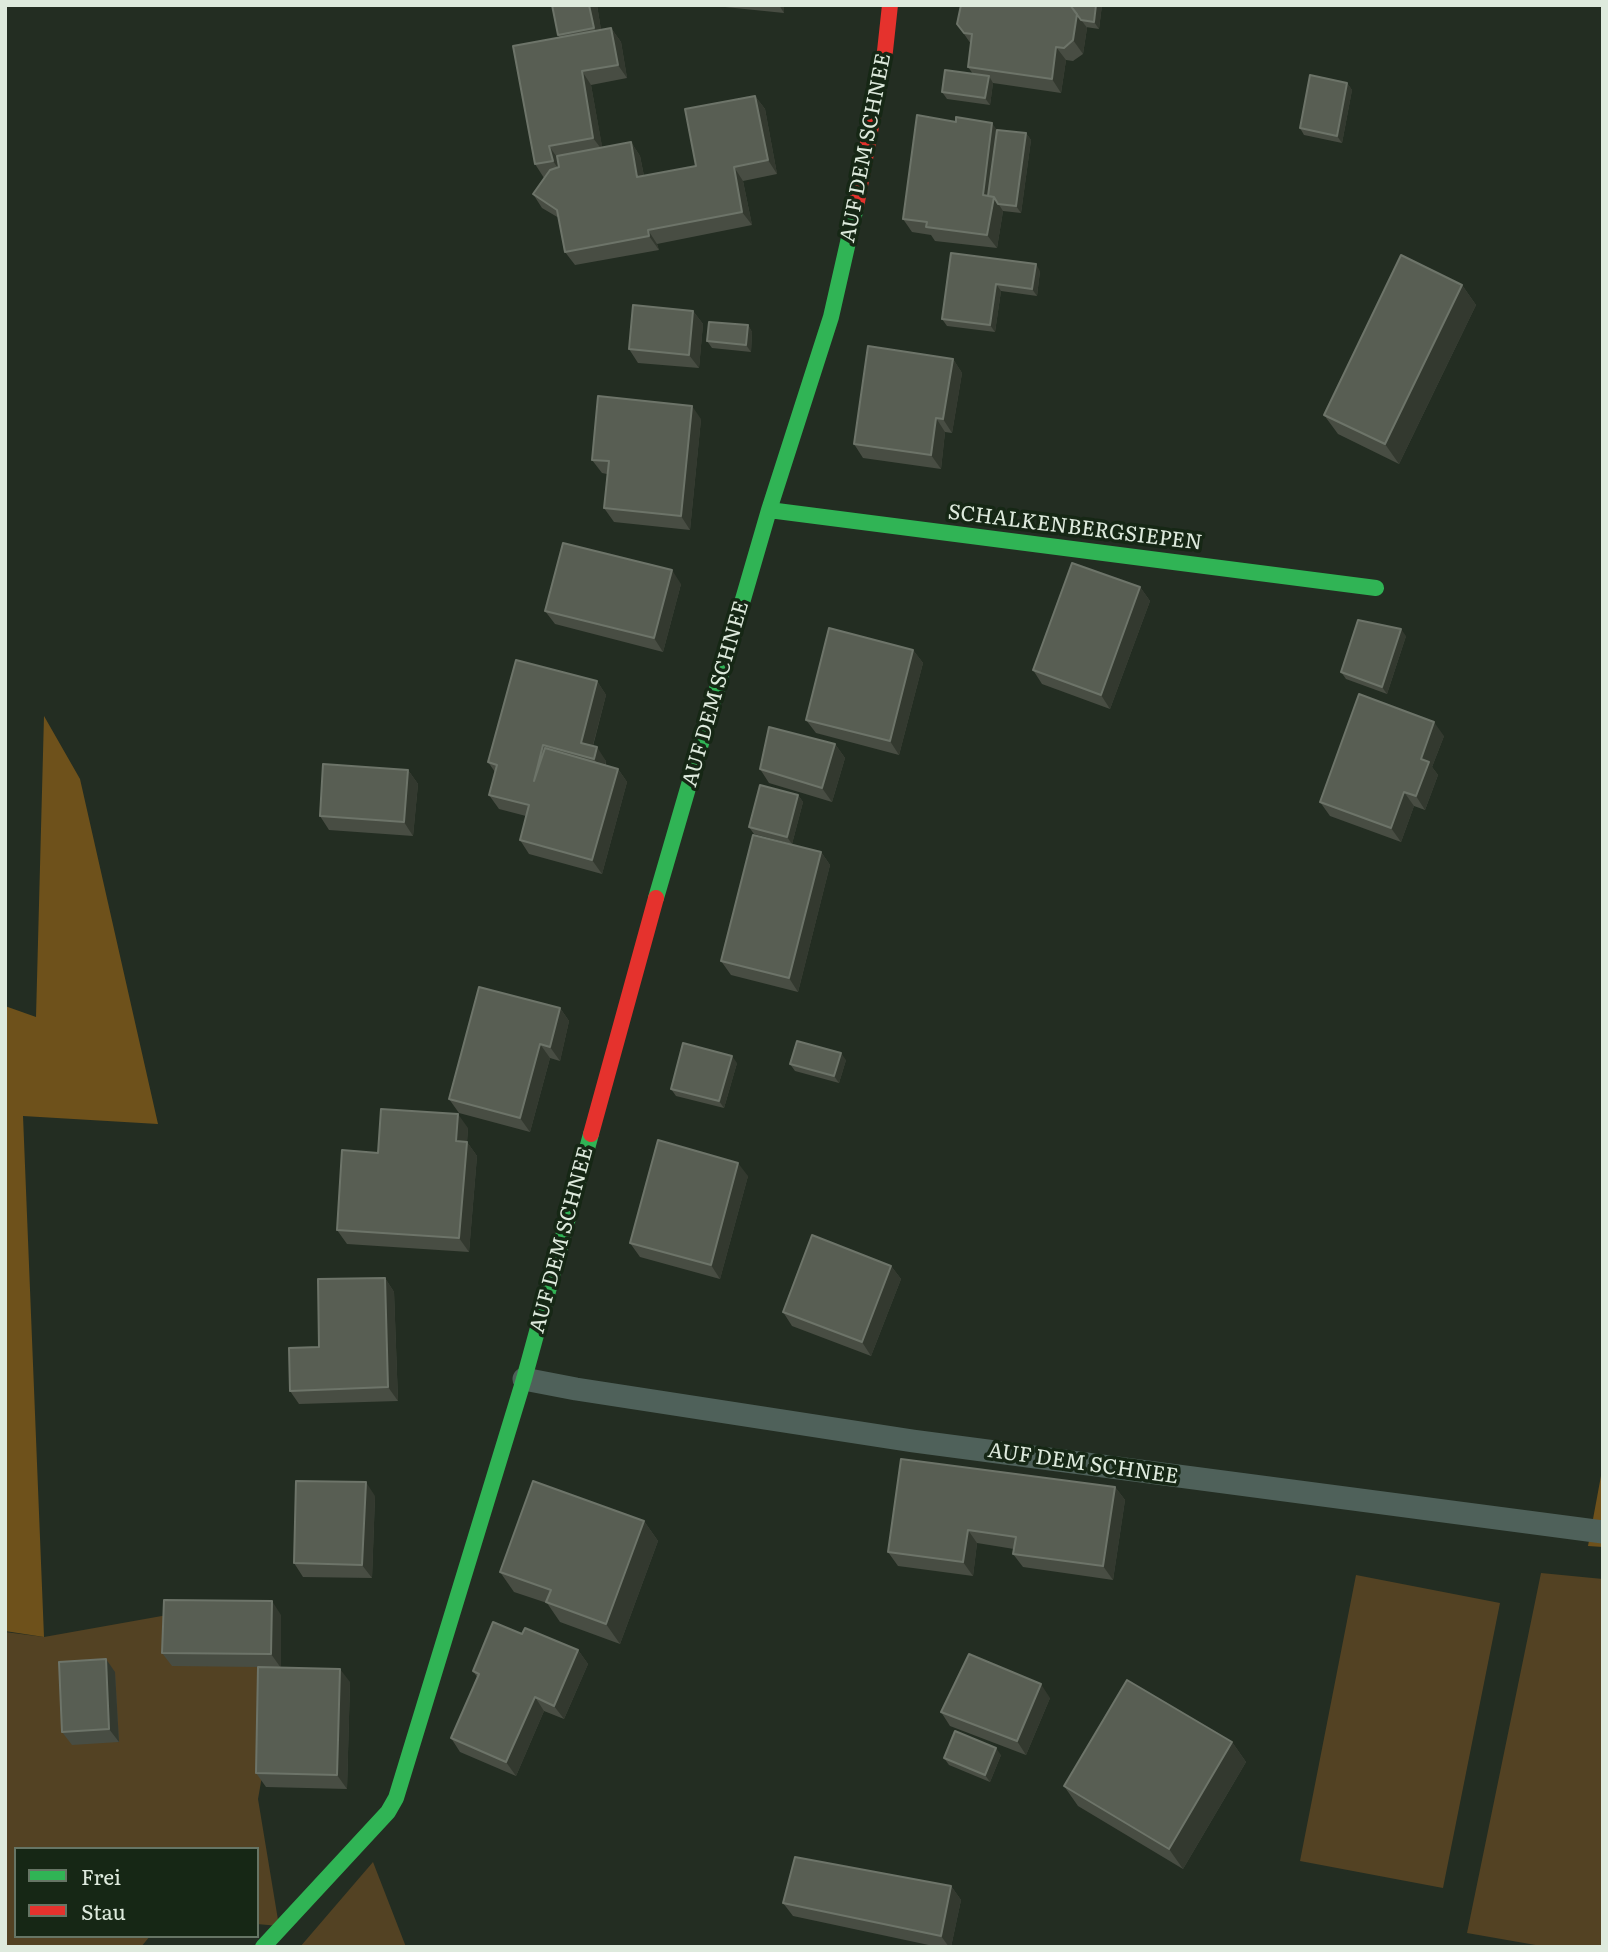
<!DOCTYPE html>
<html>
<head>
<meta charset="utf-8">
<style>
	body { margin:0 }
	#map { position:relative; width:1608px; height:1952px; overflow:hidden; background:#232d22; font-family:Literata,serif }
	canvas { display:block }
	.frame { position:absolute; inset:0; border:7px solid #deeadd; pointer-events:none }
	.legend { position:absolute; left:14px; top:1847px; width:245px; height:91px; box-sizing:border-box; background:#162715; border:2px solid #667565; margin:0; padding:9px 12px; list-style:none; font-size:21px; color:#deeadd }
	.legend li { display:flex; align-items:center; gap:14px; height:35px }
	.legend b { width:35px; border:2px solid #667565 }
</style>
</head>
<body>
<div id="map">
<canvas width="1608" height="1952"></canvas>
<div class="frame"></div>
<ul class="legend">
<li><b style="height:9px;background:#30b455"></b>Frei</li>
<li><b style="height:9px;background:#e5322d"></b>Stau</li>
</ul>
</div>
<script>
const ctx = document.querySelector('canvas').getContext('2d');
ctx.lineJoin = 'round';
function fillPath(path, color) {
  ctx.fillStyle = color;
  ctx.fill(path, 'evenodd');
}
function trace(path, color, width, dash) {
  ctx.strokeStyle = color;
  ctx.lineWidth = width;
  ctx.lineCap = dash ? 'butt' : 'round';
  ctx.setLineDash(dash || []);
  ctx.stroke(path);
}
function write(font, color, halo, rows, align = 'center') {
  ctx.font = font + ' Literata,serif';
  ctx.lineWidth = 7;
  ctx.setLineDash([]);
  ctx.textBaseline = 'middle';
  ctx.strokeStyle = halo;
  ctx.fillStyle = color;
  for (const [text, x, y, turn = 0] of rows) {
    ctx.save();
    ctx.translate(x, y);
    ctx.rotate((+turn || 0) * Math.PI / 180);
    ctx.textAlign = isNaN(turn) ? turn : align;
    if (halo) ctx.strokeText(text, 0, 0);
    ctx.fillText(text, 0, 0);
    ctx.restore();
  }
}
fillPath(new Path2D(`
	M 1541,1573 L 1603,1579 L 1603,1947 L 1547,1947 L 1467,1933 Z
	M 1356,1575 L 1500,1603 L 1443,1888 L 1300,1861 Z
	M 173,1614 L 281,1668 L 258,1799 L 279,1926 L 257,1924 L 257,1849 L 16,1849 L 16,1936 L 150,1936 L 141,1947 L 5,1947 L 5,1632 L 44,1637 Z
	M 373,1862 L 406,1947 L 300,1947 Z`), '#534223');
fillPath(new Path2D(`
	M 44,716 L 80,779 L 158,1124 L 23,1116 L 44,1637 L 5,1631 L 5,1006 L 36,1017 Z
	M 1603,1465 L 1603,1547 L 1588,1546 Z`), '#6e511b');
trace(new Path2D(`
	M 524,1379 L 576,1389 L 913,1441 L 1603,1532`), '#4f615a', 23);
trace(new Path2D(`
	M 769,510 L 1376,588
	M 656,898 L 769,510 L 831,317 L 856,207
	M 263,1947 L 388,1812 L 396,1798 L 524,1379 L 591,1134`), '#30b455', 16);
trace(new Path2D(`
	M 856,207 L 885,51 L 890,5
	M 591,1134 L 656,898`), '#e5322d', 16);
fillPath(new Path2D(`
	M 552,5 L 597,5 L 601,30 L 611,28 L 621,42 L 627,78 L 591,85 L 602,147 L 631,142 L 640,156 L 644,176 L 696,166 L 755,96 L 765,109 L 777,174 L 743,181 L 752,225 L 657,244 L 659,250 L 575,265 L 565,252 L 559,218 L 542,208 L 533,194 L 544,178 L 535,164 L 560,38 L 558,35 Z
	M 723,5 L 784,5 L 784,13 L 725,7 Z
	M 1102,5 L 1099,29 L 1086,27 L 1085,25 L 1087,28 L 1083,54 L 1073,61 L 1066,60 L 1061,93 L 993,83 L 990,105 L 947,99 L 942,92 L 973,74 L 968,67 L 971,44 L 957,24 Z
	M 1347,83 L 1352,90 L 1342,143 L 1304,135 L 1300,128 Z
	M 997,130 L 1026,133 L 1031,140 L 1021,213 L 1003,211 L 997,248 L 935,241 L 931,235 L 912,232 L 903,219 Z
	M 951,253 L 1040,271 L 1037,296 L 1001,291 L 995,332 L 947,326 L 942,319 Z
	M 1462,285 L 1476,305 L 1399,464 L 1338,434 L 1324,415 Z
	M 693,311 L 703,324 L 699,368 L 638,363 L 629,349 Z
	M 748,325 L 752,332 L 751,352 L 712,348 L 707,341 Z
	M 953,359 L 962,373 L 952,433 L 945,432 L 941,469 L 863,458 L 854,444 Z
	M 701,419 L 690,530 L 614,522 L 604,508 L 607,474 L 602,473 L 592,460 Z
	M 681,584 L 663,652 L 555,624 L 545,611 Z
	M 1140,587 L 1150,601 L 1110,709 L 1042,684 L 1033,670 Z
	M 1406,636 L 1387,694 L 1346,679 L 1341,672 Z
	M 913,650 L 923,663 L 899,755 L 816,733 L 806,720 Z
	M 597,681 L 606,695 L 593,746 L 606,761 L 606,765 L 618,769 L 627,782 L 602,874 L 529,854 L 520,840 L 526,816 L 499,809 L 489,795 L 495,772 L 488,762 Z
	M 1444,736 L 1432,767 L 1438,775 L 1425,810 L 1414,806 L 1401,842 L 1330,816 L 1320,802 Z
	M 835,744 L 845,758 L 832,802 L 769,783 L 760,769 Z
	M 408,770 L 418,784 L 413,836 L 329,830 L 320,816 Z
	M 798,795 L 803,802 L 792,844 L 754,834 L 749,827 Z
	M 821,852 L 830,865 L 798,992 L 731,975 L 721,961 Z
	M 560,1008 L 569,1021 L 560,1061 L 550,1058 L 530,1132 L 459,1113 L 449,1099 Z
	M 846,1060 L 839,1083 L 795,1071 L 790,1064 Z
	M 737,1063 L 724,1108 L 676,1096 L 671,1089 Z
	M 468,1128 L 467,1142 L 477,1156 L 469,1252 L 347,1244 L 337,1230 L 378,1153 Z
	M 748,1176 L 720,1279 L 640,1257 L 630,1243 Z
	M 891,1266 L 901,1279 L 871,1356 L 792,1326 L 783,1312 Z
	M 385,1278 L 394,1292 L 398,1401 L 299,1404 L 290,1391 L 319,1347 Z
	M 1115,1487 L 1125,1500 L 1113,1580 L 1023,1567 L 1013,1554 L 1014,1549 L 977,1543 L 973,1576 L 898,1566 L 888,1552 Z
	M 375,1496 L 372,1578 L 303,1577 L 294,1563 Z
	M 644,1521 L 658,1541 L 620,1644 L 560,1622 L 547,1603 L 514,1592 L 500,1572 Z
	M 281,1615 L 281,1667 L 350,1682 L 347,1789 L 266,1787 L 256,1773 L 258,1667 L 172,1666 L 162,1653 Z
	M 522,1634 L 578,1650 L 588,1664 L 564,1719 L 544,1711 L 516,1776 L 460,1752 L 451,1738 L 477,1677 L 473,1671 Z
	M 115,1672 L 119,1742 L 72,1745 L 62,1732 Z
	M 1050,1698 L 1026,1755 L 950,1726 L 941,1712 Z
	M 1232,1742 L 1246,1762 L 1183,1869 L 1078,1806 L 1064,1786 Z
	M 1001,1755 L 990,1782 L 949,1765 L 944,1758 Z
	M 951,1886 L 961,1900 L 951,1947 L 938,1947 L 793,1916 L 783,1903 Z`), '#484d43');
fillPath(new Path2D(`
	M 589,5 L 597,5 L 603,42 L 594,28 Z
	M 779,5 L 784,5 L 784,13 Z
	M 1096,5 L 1102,5 L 1099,29 L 1094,22 Z
	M 1077,14 L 1087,28 L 1083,54 L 1073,40 Z
	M 611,28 L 621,42 L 627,78 L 618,65 Z
	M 1056,47 L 1066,60 L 1061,93 L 1052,79 Z
	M 582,71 L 591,85 L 603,151 L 593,138 Z
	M 989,76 L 993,83 L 990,105 L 985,98 Z
	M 1347,83 L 1352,90 L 1342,143 L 1337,136 Z
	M 755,96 L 765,109 L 777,174 L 768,160 Z
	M 992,123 L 1002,137 L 994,197 L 1003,211 L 997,248 L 987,235 L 983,195 Z
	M 1026,133 L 1031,140 L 1021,213 L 1016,206 Z
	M 631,142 L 640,156 L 647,191 L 637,177 Z
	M 549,146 L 559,160 L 562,174 L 553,161 Z
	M 734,167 L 743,181 L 752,225 L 742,212 Z
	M 648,230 L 657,244 L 659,250 L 649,236 Z
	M 1036,264 L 1040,271 L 1037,296 L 1032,289 Z
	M 996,284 L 1001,291 L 995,332 L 990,325 Z
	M 1462,285 L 1476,305 L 1399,464 L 1385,444 Z
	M 693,311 L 703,324 L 699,368 L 689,355 Z
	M 748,325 L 752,332 L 751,352 L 746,345 Z
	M 953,359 L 962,373 L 952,433 L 943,419 Z
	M 692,406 L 701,419 L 690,530 L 681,516 Z
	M 936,418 L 945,432 L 941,469 L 931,455 Z
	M 672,570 L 681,584 L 663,652 L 654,638 Z
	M 1140,587 L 1150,601 L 1110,709 L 1101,695 Z
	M 1401,629 L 1406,636 L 1387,694 L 1382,687 Z
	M 913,650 L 923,663 L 899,755 L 890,741 Z
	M 597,681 L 606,695 L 590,756 L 581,743 Z
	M 1434,722 L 1444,736 L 1432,767 L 1438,775 L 1425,810 L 1416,796 L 1421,759 Z
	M 835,744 L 845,758 L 832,802 L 822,788 Z
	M 597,747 L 606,761 L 604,772 L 594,759 Z
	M 618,769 L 627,782 L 602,874 L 592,860 Z
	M 408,770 L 418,784 L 413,836 L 404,822 Z
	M 1404,792 L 1414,806 L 1401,842 L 1391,828 Z
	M 798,795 L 803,802 L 792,844 L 787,837 Z
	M 821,852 L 830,865 L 798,992 L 789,978 Z
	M 560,1008 L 569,1021 L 560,1061 L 550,1047 Z
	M 540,1044 L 550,1058 L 530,1132 L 520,1118 Z
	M 841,1053 L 846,1060 L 839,1083 L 834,1076 Z
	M 732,1056 L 737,1063 L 724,1108 L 719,1101 Z
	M 458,1114 L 468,1128 L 466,1155 L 456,1141 Z
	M 467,1142 L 477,1156 L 469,1252 L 459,1238 Z
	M 738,1163 L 748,1176 L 720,1279 L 711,1265 Z
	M 891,1266 L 901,1279 L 871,1356 L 862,1342 Z
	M 385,1278 L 394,1292 L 398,1401 L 388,1387 Z
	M 366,1482 L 375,1496 L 372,1578 L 362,1565 Z
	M 1115,1487 L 1125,1500 L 1113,1580 L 1103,1566 Z
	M 644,1521 L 658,1541 L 620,1644 L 606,1624 Z
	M 968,1530 L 977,1543 L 973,1576 L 963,1562 Z
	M 272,1601 L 281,1615 L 281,1668 L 271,1654 Z
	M 578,1650 L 588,1664 L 564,1719 L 554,1706 Z
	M 106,1659 L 115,1672 L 119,1742 L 109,1729 Z
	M 340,1669 L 350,1682 L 347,1789 L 337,1775 Z
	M 1041,1684 L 1050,1698 L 1026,1755 L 1017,1741 Z
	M 535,1697 L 544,1711 L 516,1776 L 506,1762 Z
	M 1232,1742 L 1246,1762 L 1183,1869 L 1169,1849 Z
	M 996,1748 L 1001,1755 L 990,1782 L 985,1775 Z
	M 951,1886 L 961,1900 L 951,1947 L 949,1947 L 941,1936 Z`), '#33392f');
const building = new Path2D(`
	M 552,5 L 589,5 L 594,28 L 558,35 Z
	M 961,5 L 1070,5 L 1077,14 L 1073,40 L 1064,48 L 1056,47 L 1052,79 L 968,67 L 972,34 L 964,33 L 957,24 Z
	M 1070,5 L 1096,5 L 1094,22 L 1081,20 Z
	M 611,28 L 618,65 L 582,71 L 593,138 L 549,146 L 553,161 L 535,164 L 513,46 Z
	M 945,70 L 989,76 L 985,98 L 942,92 Z
	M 1310,75 L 1347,83 L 1337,136 L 1300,128 Z
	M 755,96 L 768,160 L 734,167 L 742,212 L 648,230 L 649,236 L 565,252 L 557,210 L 533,194 L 550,170 L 559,167 L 557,156 L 631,142 L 637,177 L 696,166 L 685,109 Z
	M 917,115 L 956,122 L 956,117 L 992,123 L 983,195 L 994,197 L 987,235 L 926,227 L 927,222 L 903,219 Z
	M 997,130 L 1026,133 L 1016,206 L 998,204 L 994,197 L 988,196 Z
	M 951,253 L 1036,264 L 1032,289 L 996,284 L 990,325 L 942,319 Z
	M 1401,255 L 1462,285 L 1385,444 L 1324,415 Z
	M 633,305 L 693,311 L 689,355 L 629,349 Z
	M 709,322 L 748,325 L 746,345 L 707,341 Z
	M 868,346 L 953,359 L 943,419 L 936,418 L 931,455 L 854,444 Z
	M 598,396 L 692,406 L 681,516 L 604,508 L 609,461 L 592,460 Z
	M 563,543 L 672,570 L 654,638 L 545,611 Z
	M 1072,563 L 1140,587 L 1101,695 L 1033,670 Z
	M 1358,620 L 1401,629 L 1382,687 L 1341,672 Z
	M 829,628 L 913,650 L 890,741 L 806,720 Z
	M 516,660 L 597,681 L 581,743 L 597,747 L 594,759 L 543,745 L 534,781 L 545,748 L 618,769 L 592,860 L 520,840 L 529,805 L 489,795 L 497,765 L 488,762 Z
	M 1359,694 L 1434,722 L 1421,759 L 1429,762 L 1416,796 L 1404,792 L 1391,828 L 1320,802 Z
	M 769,727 L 835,744 L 822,788 L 760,769 Z
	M 323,764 L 408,770 L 404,822 L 320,816 Z
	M 760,785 L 798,795 L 787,837 L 749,827 Z
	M 753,835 L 821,852 L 789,978 L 721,961 Z
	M 479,987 L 560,1008 L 550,1047 L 540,1044 L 520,1118 L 449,1099 Z
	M 797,1041 L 841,1053 L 834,1076 L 790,1064 Z
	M 683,1043 L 732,1056 L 719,1101 L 671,1089 Z
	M 381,1109 L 458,1114 L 456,1141 L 467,1142 L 459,1238 L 337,1230 L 342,1150 L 378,1153 Z
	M 658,1140 L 738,1163 L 711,1265 L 630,1243 Z
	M 812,1235 L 891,1266 L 862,1342 L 783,1312 Z
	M 385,1278 L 388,1387 L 290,1391 L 289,1348 L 319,1347 L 318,1279 Z
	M 901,1459 L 1115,1487 L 1103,1566 L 1013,1554 L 1016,1537 L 968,1530 L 963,1562 L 888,1552 Z
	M 296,1481 L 366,1482 L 362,1565 L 294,1563 Z
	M 533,1481 L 644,1521 L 606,1624 L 546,1602 L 551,1590 L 500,1572 Z
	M 164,1600 L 272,1601 L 271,1654 L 162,1653 Z
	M 493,1622 L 522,1634 L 525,1628 L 578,1650 L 554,1706 L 535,1697 L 506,1762 L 451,1738 L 479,1674 L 473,1671 Z
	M 969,1654 L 1041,1684 L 1017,1741 L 941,1712 Z
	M 106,1659 L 109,1729 L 62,1732 L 59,1662 Z
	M 258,1667 L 340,1669 L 337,1775 L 256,1773 Z
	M 1127,1680 L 1232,1742 L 1169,1849 L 1064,1786 Z
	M 955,1731 L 996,1748 L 985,1775 L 944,1758 Z
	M 795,1857 L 951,1886 L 941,1936 L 783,1903 Z`);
fillPath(building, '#585e53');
trace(building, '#6d7469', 2);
write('21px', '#deeadd', '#162715', [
	["AUF DEM SCHNEE",866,148,-79],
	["SCHALKENBERGSIEPEN",1075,528,7],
	["AUF DEM SCHNEE",716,694,-74],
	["AUF DEM SCHNEE",562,1240,-75],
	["AUF DEM SCHNEE",1083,1464,8]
]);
</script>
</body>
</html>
